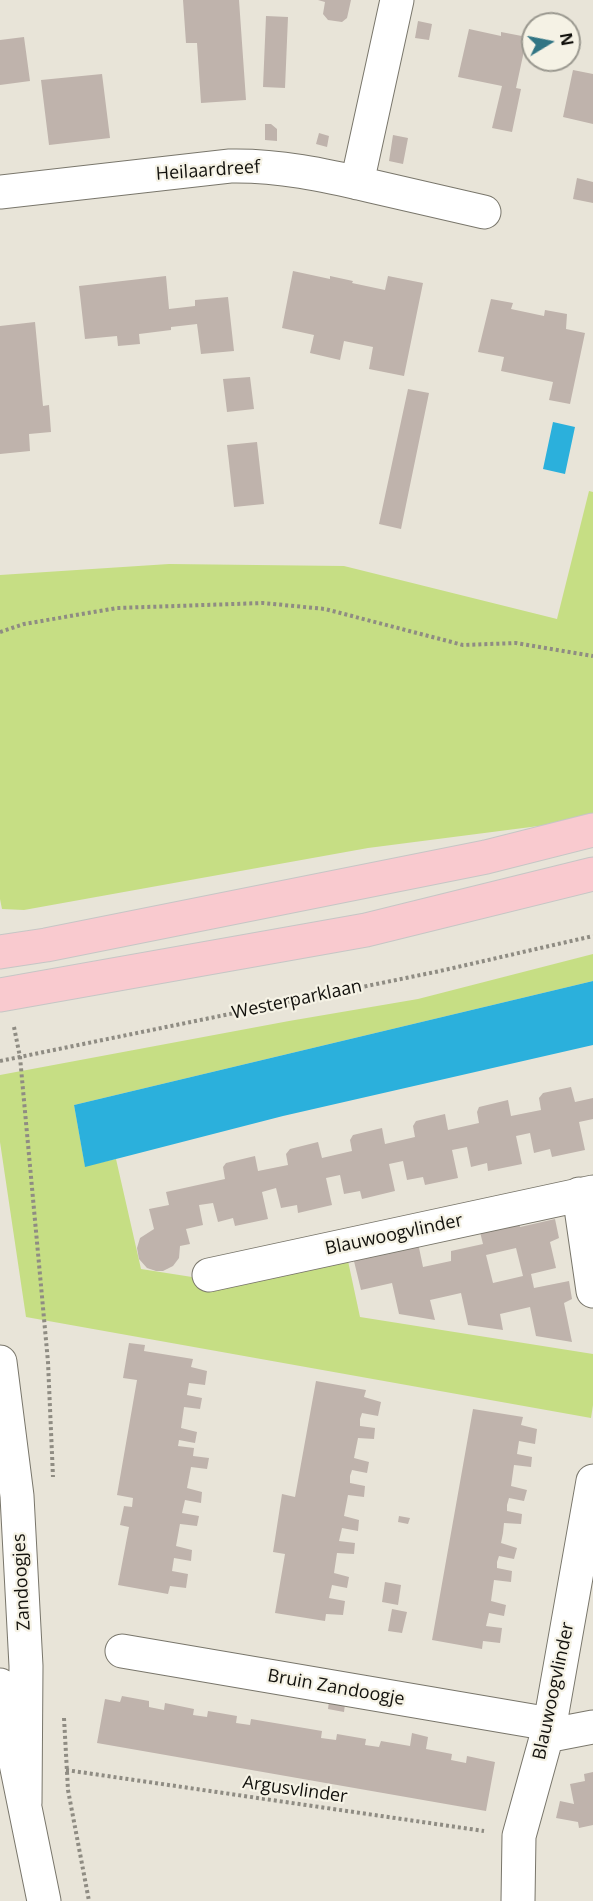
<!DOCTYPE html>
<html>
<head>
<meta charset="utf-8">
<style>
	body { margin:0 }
	#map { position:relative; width:593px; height:1901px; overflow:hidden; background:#e8e4d8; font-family:"Open Sans",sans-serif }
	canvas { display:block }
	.north { position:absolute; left:521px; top:12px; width:60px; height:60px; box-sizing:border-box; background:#f5f2e5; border:2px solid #9a988f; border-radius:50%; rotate:80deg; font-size:16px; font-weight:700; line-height:24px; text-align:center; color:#12110d }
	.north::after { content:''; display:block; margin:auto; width:21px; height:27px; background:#317584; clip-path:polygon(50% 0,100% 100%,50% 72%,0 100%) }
</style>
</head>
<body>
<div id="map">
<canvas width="593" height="1901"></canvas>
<div class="north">N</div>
</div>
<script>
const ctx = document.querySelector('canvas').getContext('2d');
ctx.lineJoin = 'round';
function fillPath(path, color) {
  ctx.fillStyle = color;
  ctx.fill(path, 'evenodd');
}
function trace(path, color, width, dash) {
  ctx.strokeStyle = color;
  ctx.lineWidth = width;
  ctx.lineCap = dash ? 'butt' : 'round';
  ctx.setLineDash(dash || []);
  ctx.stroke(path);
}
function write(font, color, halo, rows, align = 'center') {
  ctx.font = font + ' "Open Sans",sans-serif';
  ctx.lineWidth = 4.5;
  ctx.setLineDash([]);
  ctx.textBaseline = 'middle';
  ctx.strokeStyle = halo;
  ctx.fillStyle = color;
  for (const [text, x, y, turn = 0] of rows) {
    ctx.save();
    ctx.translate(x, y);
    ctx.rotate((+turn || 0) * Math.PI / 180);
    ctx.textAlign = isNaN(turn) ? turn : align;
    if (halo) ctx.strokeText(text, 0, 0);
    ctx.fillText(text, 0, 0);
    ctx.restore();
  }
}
fillPath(new Path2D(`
	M 589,491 L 593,492 L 593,819 L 368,848 L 24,910 L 2,909 L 0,899 L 0,575 L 169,564 L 344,566 L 557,619 Z
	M 593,954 L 593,981 L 74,1105 L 85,1166 L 116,1159 L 141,1269 L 243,1285 L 250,1268 L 345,1247 L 360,1317 L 593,1354 L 593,1405 L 591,1418 L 26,1317 L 0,1142 L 0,1075 L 289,1021 L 418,999 Z`), '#c6de84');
fillPath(new Path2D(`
	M 553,422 L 575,427 L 565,474 L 543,469 Z
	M 593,981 L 593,1045 L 283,1116 L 85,1167 L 74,1105 Z`), '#2bb0dc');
fillPath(new Path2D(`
	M 183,0 L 239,0 L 246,100 L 201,103 L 197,43 L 186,43 Z
	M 318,0 L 351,0 L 347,18 L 342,22 L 328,20 L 323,14 L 325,2 Z
	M 266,16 L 288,17 L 285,88 L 263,87 Z
	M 418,21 L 432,24 L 429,40 L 415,38 Z
	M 469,29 L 501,36 L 501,32 L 527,37 L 516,88 L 521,89 L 512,132 L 492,128 L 502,86 L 458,77 Z
	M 24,37 L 30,81 L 0,85 L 0,40 Z
	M 573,70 L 593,74 L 593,124 L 563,117 Z
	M 102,74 L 110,138 L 49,145 L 41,80 Z
	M 265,124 L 271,124 L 277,129 L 277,141 L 265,140 Z
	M 319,133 L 329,136 L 327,147 L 316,144 Z
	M 393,135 L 408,138 L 403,164 L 389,161 Z
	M 577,178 L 593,182 L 593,203 L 573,199 Z
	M 293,271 L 330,279 L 330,276 L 353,281 L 352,283 L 385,290 L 388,276 L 423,283 L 404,376 L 369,369 L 373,347 L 344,341 L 340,360 L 310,353 L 314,335 L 282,328 Z
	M 166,276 L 169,309 L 195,306 L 195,300 L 228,297 L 234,351 L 201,354 L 197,324 L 171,327 L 171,330 L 139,334 L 140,344 L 118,346 L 117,336 L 85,339 L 79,286 Z
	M 491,299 L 513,303 L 511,309 L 544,316 L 545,310 L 567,314 L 566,329 L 585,333 L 570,404 L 549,400 L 553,382 L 501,371 L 504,357 L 478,352 Z
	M 35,322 L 43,406 L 49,405 L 51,432 L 29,434 L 30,451 L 0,454 L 0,326 Z
	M 250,377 L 254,409 L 227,412 L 223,379 Z
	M 408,389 L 429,393 L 401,529 L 379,524 Z
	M 257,442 L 264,504 L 234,507 L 227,445 Z
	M 571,1087 L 575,1102 L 593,1098 L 593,1119 L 579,1122 L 585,1150 L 552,1157 L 550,1149 L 534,1153 L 530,1133 L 516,1136 L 522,1164 L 488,1171 L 487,1163 L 471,1167 L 467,1147 L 452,1150 L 458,1178 L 425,1185 L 423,1177 L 407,1180 L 403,1161 L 389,1164 L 395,1191 L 362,1199 L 360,1191 L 344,1194 L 340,1175 L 326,1178 L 332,1205 L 298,1213 L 297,1205 L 281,1208 L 276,1188 L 262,1192 L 268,1219 L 235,1226 L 233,1218 L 218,1222 L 213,1203 L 199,1205 L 203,1225 L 186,1229 L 190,1244 L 180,1246 L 179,1258 L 173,1266 L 163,1271 L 156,1271 L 147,1268 L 139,1259 L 137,1248 L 140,1238 L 154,1229 L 149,1209 L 169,1205 L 166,1192 L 225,1179 L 223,1167 L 226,1163 L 255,1156 L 258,1171 L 288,1165 L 286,1154 L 290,1149 L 318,1142 L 322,1158 L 352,1151 L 350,1140 L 353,1135 L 382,1128 L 385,1144 L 415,1137 L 413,1126 L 416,1121 L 445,1114 L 448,1130 L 479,1123 L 477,1112 L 479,1107 L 508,1100 L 511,1116 L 541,1110 L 539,1098 L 543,1093 Z
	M 517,1211 L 520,1227 L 555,1219 L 559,1238 L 550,1242 L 556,1268 L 531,1274 L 534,1288 L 569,1281 L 572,1299 L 564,1303 L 572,1342 L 536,1336 L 530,1307 L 500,1314 L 503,1330 L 468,1325 L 461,1293 L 430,1300 L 435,1320 L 399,1314 L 392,1283 L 361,1290 L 353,1257 L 416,1233 L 423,1267 L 451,1261 L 451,1251 L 483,1244 L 477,1220 ZM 516,1248 L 523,1276 L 493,1283 L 486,1255 Z
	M 129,1343 L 145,1345 L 144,1351 L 193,1359 L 191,1367 L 207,1371 L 205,1385 L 189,1383 L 187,1395 L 202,1398 L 200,1409 L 184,1407 L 181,1428 L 197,1432 L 195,1443 L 179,1440 L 178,1446 L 194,1448 L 193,1456 L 209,1458 L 207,1469 L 191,1467 L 187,1488 L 202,1492 L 201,1503 L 185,1500 L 182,1513 L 199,1516 L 197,1526 L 180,1524 L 176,1546 L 192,1550 L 191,1561 L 174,1558 L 172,1571 L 188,1574 L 186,1588 L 170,1586 L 168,1594 L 118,1585 L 129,1527 L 120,1525 L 124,1506 L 132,1507 L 133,1498 L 117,1495 L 137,1380 L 123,1378 Z
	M 316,1381 L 366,1390 L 364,1397 L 381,1402 L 378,1416 L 362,1413 L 360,1419 L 360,1426 L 375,1428 L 374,1439 L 358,1438 L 354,1458 L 369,1462 L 367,1473 L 352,1470 L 350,1476 L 350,1483 L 365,1486 L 364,1497 L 348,1495 L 344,1516 L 359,1520 L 358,1531 L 342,1528 L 339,1541 L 355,1543 L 354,1554 L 337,1553 L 334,1573 L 349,1577 L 347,1588 L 332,1585 L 329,1598 L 345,1601 L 343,1615 L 326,1614 L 325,1621 L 275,1613 L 285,1554 L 273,1552 L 282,1494 L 295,1497 Z
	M 473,1409 L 523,1417 L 521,1425 L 537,1429 L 535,1444 L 519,1441 L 517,1454 L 532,1457 L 531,1467 L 514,1465 L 511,1486 L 527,1490 L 524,1501 L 509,1498 L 507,1505 L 507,1511 L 522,1514 L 521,1524 L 504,1523 L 503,1533 L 501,1543 L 517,1548 L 514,1559 L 499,1556 L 497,1562 L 497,1568 L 512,1571 L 511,1582 L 494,1580 L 491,1601 L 506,1605 L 504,1616 L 489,1613 L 486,1626 L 502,1628 L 500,1643 L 483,1641 L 482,1649 L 432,1640 Z
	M 399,1516 L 410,1518 L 408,1524 L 398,1522 Z
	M 385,1582 L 401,1585 L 398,1605 L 382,1602 Z
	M 392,1609 L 407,1612 L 402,1633 L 388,1631 Z
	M 330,1694 L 346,1697 L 344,1712 L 328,1709 Z
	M 122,1696 L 149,1701 L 149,1707 L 164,1710 L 165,1703 L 194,1709 L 193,1715 L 207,1717 L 208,1711 L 237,1716 L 236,1723 L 250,1725 L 251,1719 L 322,1731 L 321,1738 L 336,1740 L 337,1734 L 366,1739 L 365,1745 L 379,1747 L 381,1741 L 410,1746 L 412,1733 L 428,1737 L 426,1749 L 452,1754 L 451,1760 L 466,1763 L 467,1756 L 495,1762 L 486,1811 L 97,1743 L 105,1699 L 120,1702 Z
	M 593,1772 L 593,1825 L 579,1828 L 578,1822 L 556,1818 L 560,1801 L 574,1804 L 570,1784 L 585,1781 L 584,1774 Z`), '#bfb3ac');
const minor = new Path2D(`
	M 357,183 L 397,0
	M 0,192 L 230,166 C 278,165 325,175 371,186 C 409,195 446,203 484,212
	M 579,1194 L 593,1291
	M 209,1275 L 593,1192
	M 0,1362 L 17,1496 L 26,1666 L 25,1803
	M 122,1651 L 550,1724
	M 0,1685 L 44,1901
	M 546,1736 L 593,1727
	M 518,1901 L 519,1836 L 550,1724 L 593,1481`);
const major = new Path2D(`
	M 0,952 L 46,945 L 486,857 L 593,830
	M 0,995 L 366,930 L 593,874`);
trace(minor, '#79766b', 35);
trace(major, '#c6c6c5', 35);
trace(new Path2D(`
	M 0,632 L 24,624 L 117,608 L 263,603 L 325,609 L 463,645 L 516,643 L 593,656
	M 14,1027 L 20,1057 L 48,1362 L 53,1477
	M 0,1061 L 440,971 L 593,936
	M 64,1718 L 68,1790 L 89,1901
	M 66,1770 L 484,1831`), '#8f8c83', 4, [3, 3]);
trace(minor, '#fff', 33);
trace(major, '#f9cacf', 33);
write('18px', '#12110d', '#f5f2e5', [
	["Heilaardreef",208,171,-4],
	["Westerparklaan",297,1000,-12],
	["Blauwoogvlinder",394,1235,-12],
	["Zandoogjes",22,1582,-93],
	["Bruin Zandoogje",336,1688,10],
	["Blauwoogvlinder",554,1691,-78],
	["Argusvlinder",295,1790,8]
]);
</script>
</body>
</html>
